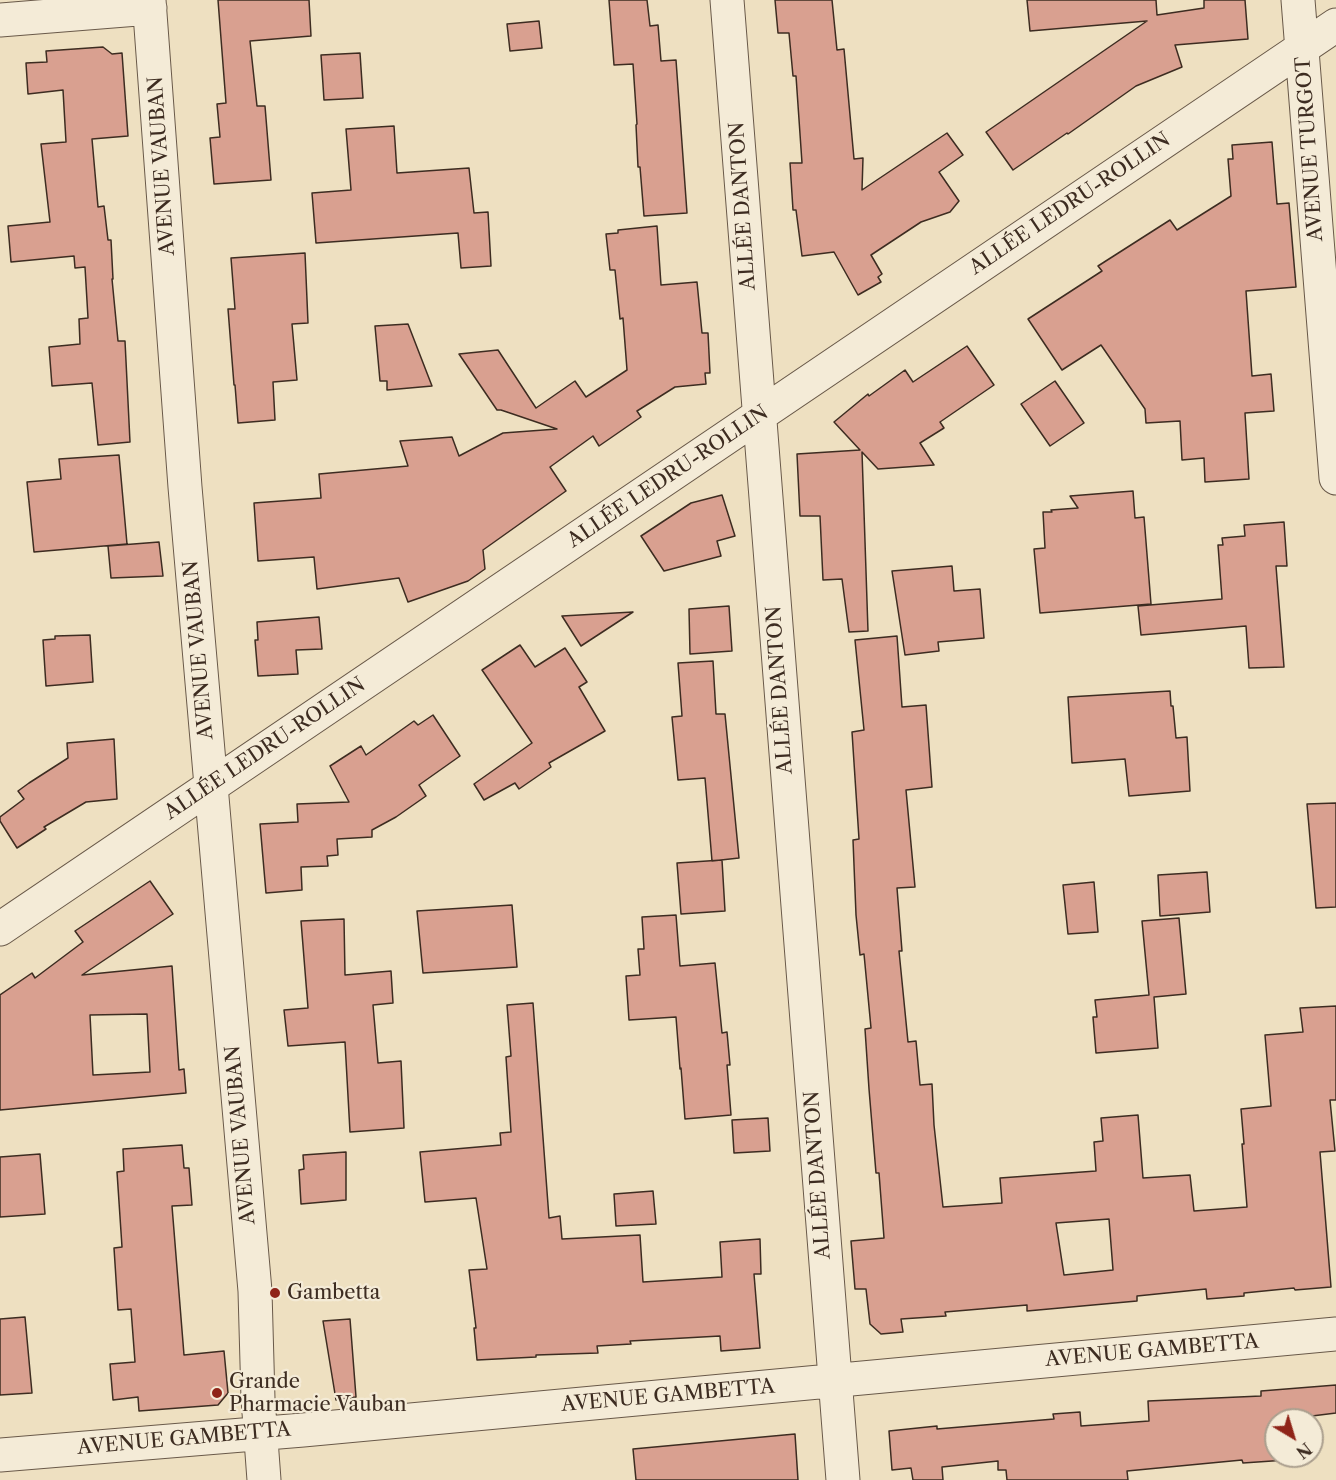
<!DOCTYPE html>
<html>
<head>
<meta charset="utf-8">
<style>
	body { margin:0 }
	#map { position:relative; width:1336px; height:1480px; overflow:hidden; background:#eee0c1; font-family:"Libre Caslon Text",serif }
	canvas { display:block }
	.north { position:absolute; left:1264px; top:1408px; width:60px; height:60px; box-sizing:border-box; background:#f4ebd7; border:2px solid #ab9f8e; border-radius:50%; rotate:142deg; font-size:16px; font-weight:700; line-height:24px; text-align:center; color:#3d2c21 }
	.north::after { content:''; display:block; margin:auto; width:21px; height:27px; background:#8f2418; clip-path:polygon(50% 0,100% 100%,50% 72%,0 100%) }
</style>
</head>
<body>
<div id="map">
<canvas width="1336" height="1480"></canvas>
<div class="north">N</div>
</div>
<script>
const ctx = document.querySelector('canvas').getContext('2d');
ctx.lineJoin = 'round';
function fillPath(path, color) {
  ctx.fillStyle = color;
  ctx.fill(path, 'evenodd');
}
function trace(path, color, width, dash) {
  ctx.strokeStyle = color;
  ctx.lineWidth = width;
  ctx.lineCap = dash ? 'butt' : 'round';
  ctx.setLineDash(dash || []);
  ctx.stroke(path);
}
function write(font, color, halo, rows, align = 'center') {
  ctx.font = font + ' "Libre Caslon Text",serif';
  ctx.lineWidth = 4.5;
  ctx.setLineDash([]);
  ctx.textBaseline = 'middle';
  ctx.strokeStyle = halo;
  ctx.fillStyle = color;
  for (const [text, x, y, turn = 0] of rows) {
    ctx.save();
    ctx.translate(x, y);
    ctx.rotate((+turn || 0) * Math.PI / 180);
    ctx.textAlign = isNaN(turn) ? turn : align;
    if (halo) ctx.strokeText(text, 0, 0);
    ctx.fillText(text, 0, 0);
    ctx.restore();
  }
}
const building = new Path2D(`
	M 218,0 L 309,0 L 311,36 L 250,41 L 257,106 L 265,106 L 271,180 L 214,184 L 210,138 L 220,137 L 217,104 L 226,103 Z
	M 609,0 L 647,0 L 650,26 L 658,25 L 661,61 L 676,60 L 687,213 L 644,216 L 640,167 L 638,167 L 636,125 L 637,124 L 633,64 L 614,65 Z
	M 775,0 L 832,0 L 837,50 L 844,49 L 854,159 L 863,158 L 862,190 L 947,133 L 963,155 L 939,172 L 959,201 L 950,212 L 921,222 L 871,255 L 882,274 L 878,277 L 881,282 L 858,295 L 834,252 L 802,256 L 796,210 L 793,210 L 790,163 L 802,163 L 796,76 L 793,76 L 789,33 L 778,33 Z
	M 1027,0 L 1156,0 L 1157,15 L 1204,8 L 1204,0 L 1245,0 L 1248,39 L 1175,45 L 1182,67 L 1136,86 L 1068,134 L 1067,133 L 1013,170 L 986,132 L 1147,21 L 1030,31 Z
	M 539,21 L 542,48 L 510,51 L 507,24 Z
	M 103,47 L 112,54 L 122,53 L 128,136 L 92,139 L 98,207 L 104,206 L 108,240 L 111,240 L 113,279 L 112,279 L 118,341 L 125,341 L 130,442 L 98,445 L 92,383 L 52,386 L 49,347 L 80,344 L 79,319 L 88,318 L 85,267 L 75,268 L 74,256 L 11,262 L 8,226 L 50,222 L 41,144 L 66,142 L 63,90 L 28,94 L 26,63 L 47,62 L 46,51 Z
	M 360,53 L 363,98 L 324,100 L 321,55 Z
	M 394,126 L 397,173 L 469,168 L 474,213 L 488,212 L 491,266 L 461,268 L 458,233 L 316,243 L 312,193 L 351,190 L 346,129 Z
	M 1272,142 L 1277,204 L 1289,203 L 1296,287 L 1246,291 L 1252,376 L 1271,374 L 1274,411 L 1245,413 L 1249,479 L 1205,482 L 1204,458 L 1182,460 L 1180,421 L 1146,423 L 1145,409 L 1101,345 L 1062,370 L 1028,319 L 1102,271 L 1098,266 L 1170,220 L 1177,230 L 1231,196 L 1228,159 L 1233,159 L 1232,145 Z
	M 657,226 L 661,285 L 697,282 L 702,333 L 708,333 L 710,373 L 705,373 L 706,384 L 675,387 L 637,411 L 641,417 L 599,446 L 593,436 L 550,467 L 566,491 L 483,550 L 485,569 L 468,581 L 408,602 L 399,578 L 317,589 L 314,557 L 258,561 L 254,503 L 321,498 L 319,474 L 408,466 L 400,441 L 452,437 L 459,456 L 503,433 L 557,429 L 501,410 L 497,410 L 459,354 L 498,350 L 536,408 L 575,381 L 586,397 L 627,370 L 623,318 L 620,319 L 615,270 L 610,270 L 606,234 L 618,233 L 618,230 Z
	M 305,253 L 308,323 L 292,324 L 297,380 L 273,382 L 275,420 L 238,423 L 235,385 L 234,385 L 228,309 L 235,309 L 231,258 Z
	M 408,324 L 432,386 L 387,390 L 387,381 L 380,381 L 375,326 Z
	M 967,346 L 994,385 L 940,422 L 944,428 L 920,443 L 934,465 L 878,469 L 862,452 L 868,631 L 849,632 L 842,579 L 823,580 L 820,516 L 800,516 L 797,454 L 860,450 L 834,422 L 868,394 L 869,396 L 905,370 L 913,382 Z
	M 1055,381 L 1084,423 L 1050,446 L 1021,404 Z
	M 119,455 L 127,544 L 34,552 L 27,482 L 61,479 L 59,459 Z
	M 1133,491 L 1135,518 L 1144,517 L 1151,604 L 1040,613 L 1034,549 L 1045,548 L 1043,512 L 1052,512 L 1051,510 L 1078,508 L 1070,496 Z
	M 722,495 L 735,536 L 717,541 L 721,556 L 664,571 L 641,536 L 691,503 Z
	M 1284,522 L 1287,566 L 1276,566 L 1284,667 L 1249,668 L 1246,626 L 1141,635 L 1138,606 L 1222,599 L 1218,545 L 1223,545 L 1222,538 L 1245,536 L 1244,525 Z
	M 159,542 L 163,576 L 111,578 L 108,546 Z
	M 952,566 L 954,591 L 980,589 L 984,638 L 938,642 L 939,651 L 905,655 L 892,571 Z
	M 729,606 L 732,651 L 690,654 L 689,609 Z
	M 633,612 L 581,646 L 562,616 Z
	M 319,617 L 322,649 L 296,650 L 298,674 L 258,676 L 255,640 L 258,640 L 257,622 Z
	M 90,635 L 93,682 L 46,686 L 43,640 L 55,639 L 55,636 Z
	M 897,636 L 902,707 L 926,705 L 932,787 L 906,790 L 915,887 L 897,888 L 902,951 L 899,951 L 908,1042 L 916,1041 L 920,1085 L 932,1084 L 934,1125 L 943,1207 L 1002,1203 L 1000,1178 L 1096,1171 L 1094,1142 L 1103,1141 L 1101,1118 L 1138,1115 L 1143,1178 L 1190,1175 L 1194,1211 L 1247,1207 L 1242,1144 L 1244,1144 L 1241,1109 L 1271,1106 L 1265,1035 L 1303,1032 L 1300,1008 L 1336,1006 L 1336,1100 L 1330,1100 L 1335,1151 L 1320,1152 L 1331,1287 L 1295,1290 L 1294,1288 L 1244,1293 L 1244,1296 L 1207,1299 L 1206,1289 L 1137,1296 L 1137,1301 L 1027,1311 L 1027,1305 L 945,1312 L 946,1316 L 901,1319 L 903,1332 L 881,1334 L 870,1324 L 866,1289 L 855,1289 L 851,1241 L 884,1238 L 879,1173 L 876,1173 L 869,1089 L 865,1029 L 871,1028 L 864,954 L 860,955 L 856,915 L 853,840 L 859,839 L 852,732 L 864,730 L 855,640 ZM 1109,1219 L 1113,1270 L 1064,1275 L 1056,1223 Z
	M 520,645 L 535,667 L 565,648 L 587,682 L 579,687 L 605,731 L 549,763 L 551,767 L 519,789 L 515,783 L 484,800 L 474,784 L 532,743 L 482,670 Z
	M 713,661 L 716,714 L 725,714 L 739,858 L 712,861 L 705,778 L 678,780 L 672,717 L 682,716 L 678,663 Z
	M 1170,691 L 1171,706 L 1173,706 L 1176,738 L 1187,737 L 1190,791 L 1129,796 L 1125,759 L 1072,763 L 1068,697 Z
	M 433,715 L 460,756 L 419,785 L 426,796 L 396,817 L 372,830 L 372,837 L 337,839 L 338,855 L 327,856 L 328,866 L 301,867 L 302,890 L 266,893 L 260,824 L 298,822 L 297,804 L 349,802 L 330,766 L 361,746 L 366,755 L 414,721 L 418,725 Z
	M 114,739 L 117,799 L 86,802 L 44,827 L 46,829 L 17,848 L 0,821 L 0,817 L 24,799 L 18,791 L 29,783 L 68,758 L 67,743 Z
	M 1336,803 L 1336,907 L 1316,908 L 1307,804 Z
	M 722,860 L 725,911 L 681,914 L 677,863 Z
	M 1207,872 L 1210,912 L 1160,916 L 1158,875 Z
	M 150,881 L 173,914 L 82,975 L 172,966 L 179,1070 L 184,1069 L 186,1093 L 0,1110 L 0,995 L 32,973 L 35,978 L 83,942 L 75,931 ZM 147,1014 L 150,1072 L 93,1075 L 90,1015 Z
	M 1094,882 L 1098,932 L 1068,934 L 1063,885 Z
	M 512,905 L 517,967 L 423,973 L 417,911 Z
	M 676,915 L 680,966 L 715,963 L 722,1033 L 727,1032 L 730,1065 L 727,1065 L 731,1115 L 685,1119 L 681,1068 L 680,1069 L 676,1017 L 629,1020 L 626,976 L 640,975 L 638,949 L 644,949 L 642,917 Z
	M 1179,918 L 1186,994 L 1154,997 L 1158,1048 L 1096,1053 L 1093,1017 L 1097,1017 L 1095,1000 L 1149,995 L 1142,921 Z
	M 344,919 L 345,975 L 391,971 L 393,1003 L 373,1005 L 378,1063 L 401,1061 L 404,1128 L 350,1132 L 345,1042 L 288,1046 L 284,1010 L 308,1008 L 301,921 Z
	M 533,1003 L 549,1218 L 560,1216 L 562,1239 L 640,1235 L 643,1282 L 722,1277 L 720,1242 L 760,1239 L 761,1274 L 754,1274 L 760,1348 L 721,1351 L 720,1336 L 630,1341 L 631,1344 L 597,1346 L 598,1353 L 536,1355 L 536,1357 L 477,1360 L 474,1328 L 476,1328 L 469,1270 L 487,1269 L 476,1198 L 425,1202 L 420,1152 L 501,1145 L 500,1133 L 511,1132 L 506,1057 L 511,1056 L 507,1005 Z
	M 768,1118 L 770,1151 L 734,1153 L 732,1120 Z
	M 182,1145 L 184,1168 L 189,1168 L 192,1205 L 172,1206 L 184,1355 L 224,1351 L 228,1393 L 218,1405 L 139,1411 L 138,1397 L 113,1400 L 110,1364 L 135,1362 L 131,1309 L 118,1310 L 114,1248 L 122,1247 L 117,1172 L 124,1171 L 123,1149 Z
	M 346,1152 L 346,1200 L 301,1204 L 299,1170 L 304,1169 L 303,1155 Z
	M 40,1154 L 45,1214 L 0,1217 L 0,1157 Z
	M 653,1191 L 656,1224 L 616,1226 L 614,1194 Z
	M 25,1317 L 32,1393 L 0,1395 L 0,1319 Z
	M 350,1319 L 356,1397 L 336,1400 L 323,1321 Z
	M 1336,1385 L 1336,1413 L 1304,1417 L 1304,1420 L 1276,1420 L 1276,1456 L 1300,1456 L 1301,1459 L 1243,1463 L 1242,1460 L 1127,1471 L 1128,1480 L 1007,1480 L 1006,1470 L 998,1470 L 998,1461 L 942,1467 L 943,1480 L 913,1480 L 911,1468 L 892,1470 L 889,1431 L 937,1426 L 937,1429 L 1054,1419 L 1053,1414 L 1080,1412 L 1081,1426 L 1149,1421 L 1148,1401 L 1261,1396 L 1261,1391 Z
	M 795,1434 L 798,1480 L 636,1480 L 633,1449 Z`);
fillPath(building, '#d9a090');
trace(building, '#3d2c21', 1.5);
const minor = new Path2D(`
	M 149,0 L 185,487 L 255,1291 L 258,1399 L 264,1480
	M 727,0 L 843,1480
	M 1298,0 L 1336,478
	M 0,20 L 150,8
	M 0,929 L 1336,25
	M 0,1455 L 303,1430 L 1336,1334`);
trace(minor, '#695949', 35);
trace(minor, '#f4ebd7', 33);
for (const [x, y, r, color] of [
	[275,1293,6,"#8f2418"],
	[217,1393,6,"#8f2418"]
]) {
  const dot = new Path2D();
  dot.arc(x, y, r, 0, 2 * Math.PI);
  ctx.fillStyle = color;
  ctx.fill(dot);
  trace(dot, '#f4ebd7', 2);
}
write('20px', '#3d2c21', '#f4ebd7', [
	["AVENUE TURGOT",1310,149,-94],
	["AVENUE VAUBAN",162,166,-94],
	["ALLÉE LEDRU-ROLLIN",1070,204,-34],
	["ALLÉE DANTON",743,206,-94],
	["ALLÉE LEDRU-ROLLIN",668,477,-34],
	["AVENUE VAUBAN",199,650,-95],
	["ALLÉE DANTON",780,690,-94],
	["ALLÉE LEDRU-ROLLIN",265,749,-34],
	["AVENUE VAUBAN",241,1135,-95],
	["ALLÉE DANTON",818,1175,-94],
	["AVENUE GAMBETTA",1152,1351,-5],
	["AVENUE GAMBETTA",668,1396,-5],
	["AVENUE GAMBETTA",184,1439,-5]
]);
write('20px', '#3d2c21', '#f4ebd7', [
	["Gambetta",287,1293],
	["Grande",229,1382],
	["Pharmacie Vauban",229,1405]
], 'left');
</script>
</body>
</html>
